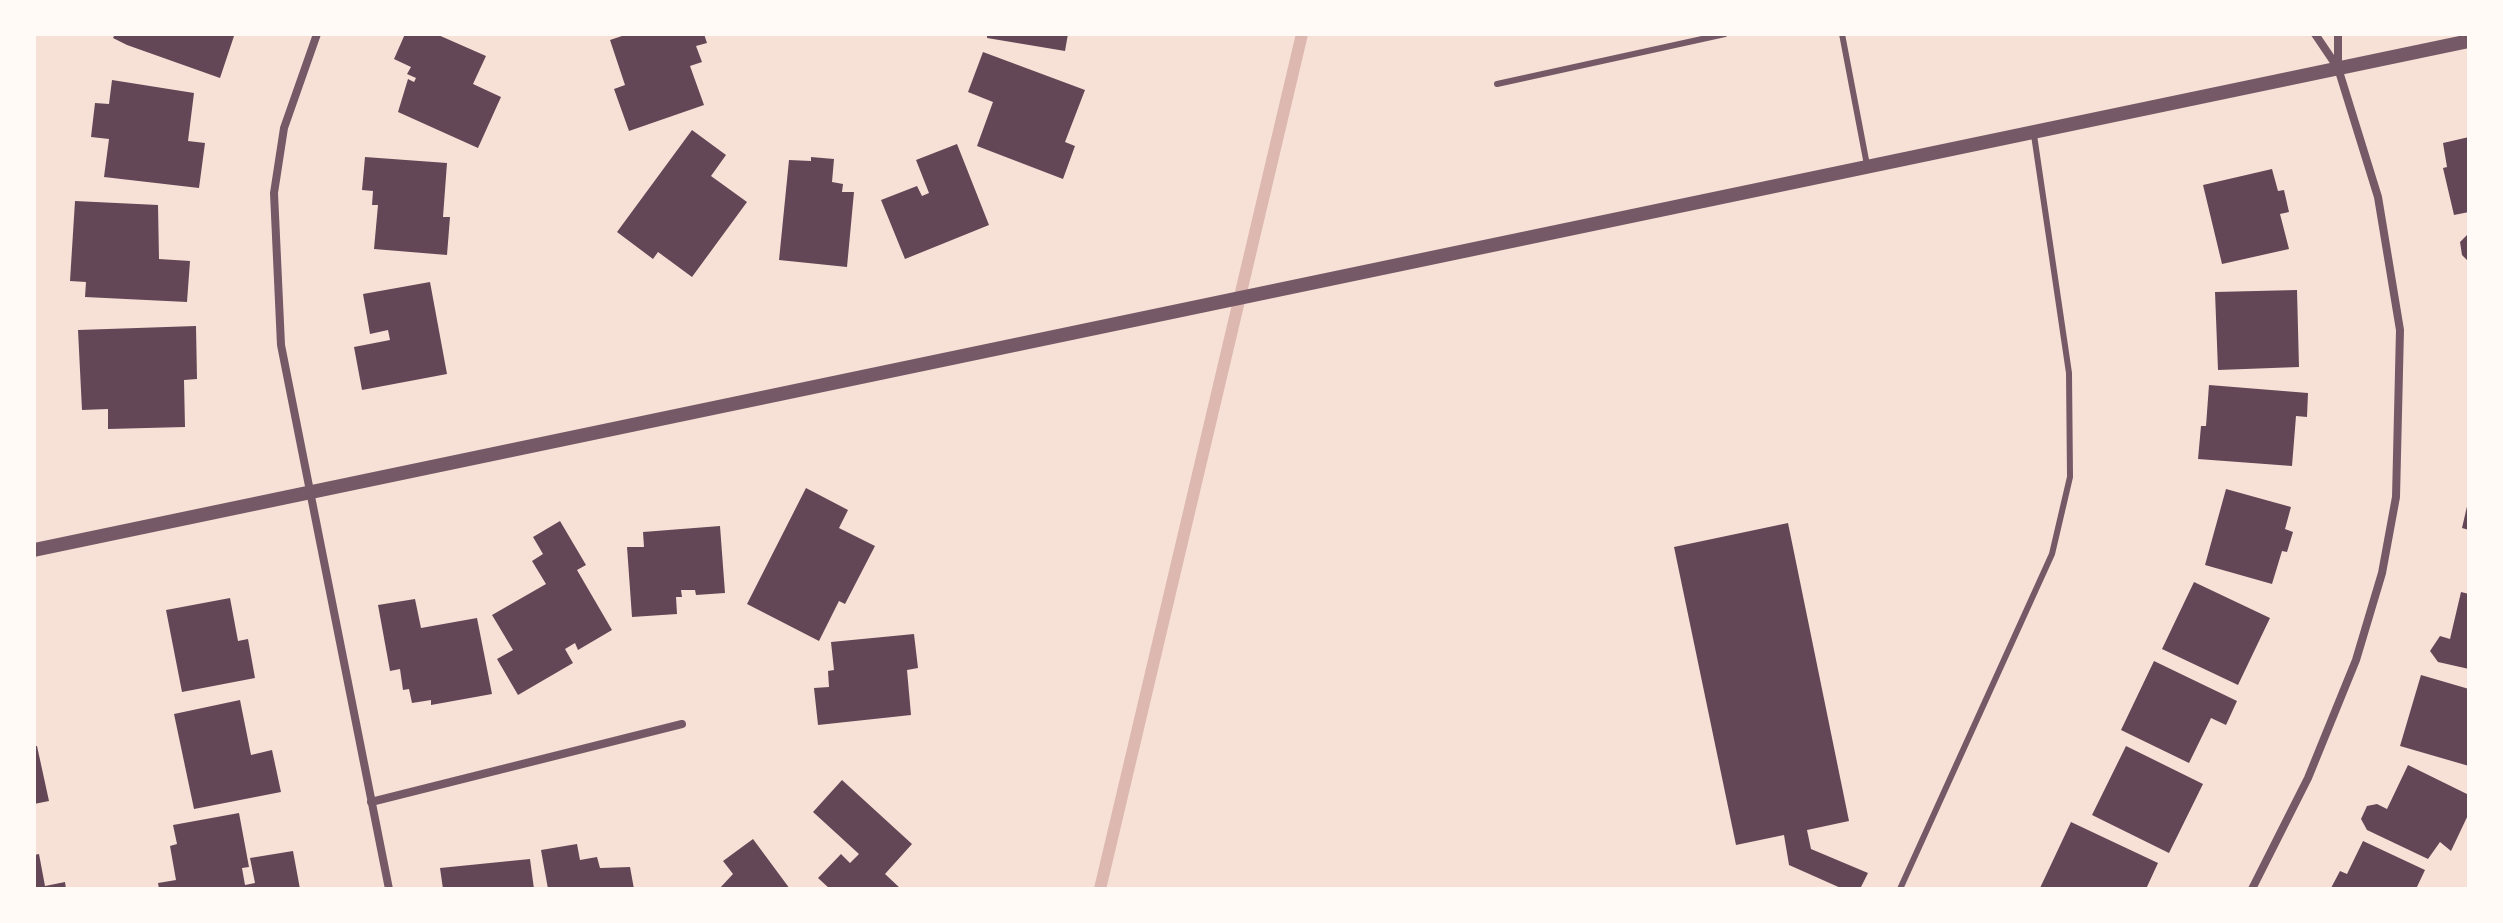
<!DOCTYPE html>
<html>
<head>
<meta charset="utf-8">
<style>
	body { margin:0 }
	#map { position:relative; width:2503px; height:923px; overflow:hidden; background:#f7e1d7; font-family:"Fira Sans",sans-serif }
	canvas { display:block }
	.frame { position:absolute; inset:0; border:36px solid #fffaf5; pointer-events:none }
</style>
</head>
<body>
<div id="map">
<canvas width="2503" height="923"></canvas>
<div class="frame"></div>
</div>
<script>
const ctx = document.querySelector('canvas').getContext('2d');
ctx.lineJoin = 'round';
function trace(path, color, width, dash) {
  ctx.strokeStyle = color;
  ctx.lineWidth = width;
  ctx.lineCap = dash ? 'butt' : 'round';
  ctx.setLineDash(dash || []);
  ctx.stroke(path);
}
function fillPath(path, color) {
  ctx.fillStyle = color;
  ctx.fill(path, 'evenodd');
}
trace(new Path2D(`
	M 1100,889 L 1302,34`), '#dcb8b0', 12);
fillPath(new Path2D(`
	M 115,34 L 228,34 L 234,36 L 220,78 L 127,45 L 113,38 Z
	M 405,34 L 436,34 L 486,56 L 473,84 L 501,97 L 478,148 L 398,112 L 408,79 L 414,82 L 416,78 L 407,74 L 411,67 L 394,59 Z
	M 628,34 L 704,34 L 707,43 L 696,46 L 702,62 L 690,66 L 704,105 L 629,131 L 614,89 L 625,85 L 610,40 Z
	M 987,34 L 1068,34 L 1065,51 L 987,38 Z
	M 983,52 L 1085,90 L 1065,142 L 1075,146 L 1063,179 L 977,146 L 993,102 L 968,92 Z
	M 112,80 L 194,93 L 188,141 L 205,143 L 199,188 L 104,177 L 109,139 L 91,137 L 95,103 L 109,104 Z
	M 692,130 L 726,155 L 711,176 L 747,202 L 692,277 L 658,252 L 653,259 L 617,232 Z
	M 2469,137 L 2469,212 L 2454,215 L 2443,168 L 2447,167 L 2443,143 Z
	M 957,144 L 989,225 L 905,259 L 881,200 L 917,186 L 922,196 L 929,193 L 916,160 Z
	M 365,157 L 447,163 L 443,217 L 450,217 L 447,255 L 374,249 L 378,205 L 372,205 L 373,191 L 362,190 Z
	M 811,157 L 834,159 L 832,182 L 843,184 L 842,192 L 854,192 L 847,267 L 779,260 L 789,160 L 811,161 Z
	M 2272,169 L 2278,191 L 2284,190 L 2289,212 L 2280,214 L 2289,249 L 2222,264 L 2203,185 Z
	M 75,201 L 158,205 L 159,259 L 190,261 L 187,302 L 85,297 L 86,282 L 70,281 Z
	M 2469,233 L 2469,262 L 2462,255 L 2460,242 Z
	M 430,282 L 447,374 L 362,390 L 354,347 L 390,340 L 388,330 L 370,334 L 363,294 Z
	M 2297,290 L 2299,367 L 2218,370 L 2215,292 Z
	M 196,326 L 197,379 L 184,380 L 185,427 L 108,429 L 108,409 L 82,410 L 78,330 Z
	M 2209,385 L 2308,393 L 2307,417 L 2296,416 L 2292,466 L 2198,459 L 2201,426 L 2206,426 Z
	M 806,488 L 848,510 L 839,528 L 875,546 L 845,604 L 839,601 L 819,641 L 747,604 Z
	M 2226,489 L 2291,507 L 2285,529 L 2293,532 L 2287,552 L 2282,551 L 2272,584 L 2205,565 Z
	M 2468,502 L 2469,502 L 2469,530 L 2462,528 Z
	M 560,521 L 586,565 L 577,570 L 612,630 L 578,650 L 575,643 L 565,649 L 573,663 L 518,695 L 497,659 L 513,650 L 492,615 L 546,584 L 532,561 L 543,554 L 533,537 Z
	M 1788,523 L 1849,821 L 1807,830 L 1811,849 L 1868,873 L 1860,889 L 1843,889 L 1789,865 L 1784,835 L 1736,845 L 1674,547 Z
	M 720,526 L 725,593 L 696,595 L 695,590 L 681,590 L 682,597 L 676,597 L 677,614 L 632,617 L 627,547 L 644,547 L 643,532 Z
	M 2194,582 L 2270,618 L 2238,685 L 2162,649 Z
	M 2461,592 L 2469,594 L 2469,669 L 2438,662 L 2430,651 L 2440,636 L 2450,639 Z
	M 230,598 L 238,641 L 248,639 L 255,678 L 182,692 L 166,610 Z
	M 415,599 L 421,628 L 477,618 L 492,694 L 431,705 L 431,700 L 412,703 L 409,689 L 403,690 L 400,669 L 390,671 L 378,605 Z
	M 914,634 L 918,668 L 907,670 L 911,715 L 818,725 L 814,688 L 829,687 L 828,671 L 834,670 L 831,642 Z
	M 2154,661 L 2237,701 L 2226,725 L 2211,718 L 2189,763 L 2121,730 Z
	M 2421,675 L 2469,689 L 2469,766 L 2400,746 Z
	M 240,700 L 251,755 L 272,750 L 281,792 L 194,809 L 174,714 Z
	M 34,746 L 37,746 L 49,801 L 34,804 Z
	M 2126,746 L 2203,784 L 2169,853 L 2092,815 Z
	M 2408,765 L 2469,795 L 2469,813 L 2451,851 L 2440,842 L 2428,859 L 2367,830 L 2361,819 L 2367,806 L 2377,804 L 2387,809 Z
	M 842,780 L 912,844 L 885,874 L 901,889 L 830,889 L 818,878 L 841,854 L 850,863 L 859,854 L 813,812 Z
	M 239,813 L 249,867 L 242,868 L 245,885 L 255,883 L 250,858 L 293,851 L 300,889 L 159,889 L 158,883 L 176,880 L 170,846 L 177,844 L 173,825 Z
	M 2071,822 L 2158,863 L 2146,889 L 2040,888 Z
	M 753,839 L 790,889 L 719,889 L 733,874 L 723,861 Z
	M 2363,841 L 2425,870 L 2416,889 L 2331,888 L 2340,871 L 2347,874 Z
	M 577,844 L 580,860 L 597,857 L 600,868 L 630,867 L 634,889 L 548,889 L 541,850 Z
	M 39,854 L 45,886 L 65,882 L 66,889 L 34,889 L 34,855 Z
	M 530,859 L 534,889 L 443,889 L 440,868 Z`), '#644757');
trace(new Path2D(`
	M 1842,34 L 1867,165
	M 1497,84 L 1725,34
	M 1900,889 L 2052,554 L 2070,477 L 2069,373 L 2034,135`), '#755966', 6);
trace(new Path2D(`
	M 317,34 L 284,128 L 274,193 L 281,345 L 389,889
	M 2338,67 L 2338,34
	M 371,802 L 682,724
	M 2252,889 L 2308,778 L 2356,660 L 2382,573 L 2396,497 L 2400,330 L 2378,197 L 2338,68 L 2315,34`), '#755966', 8);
trace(new Path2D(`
	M 34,550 L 2469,41`), '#755966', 14);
</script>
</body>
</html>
